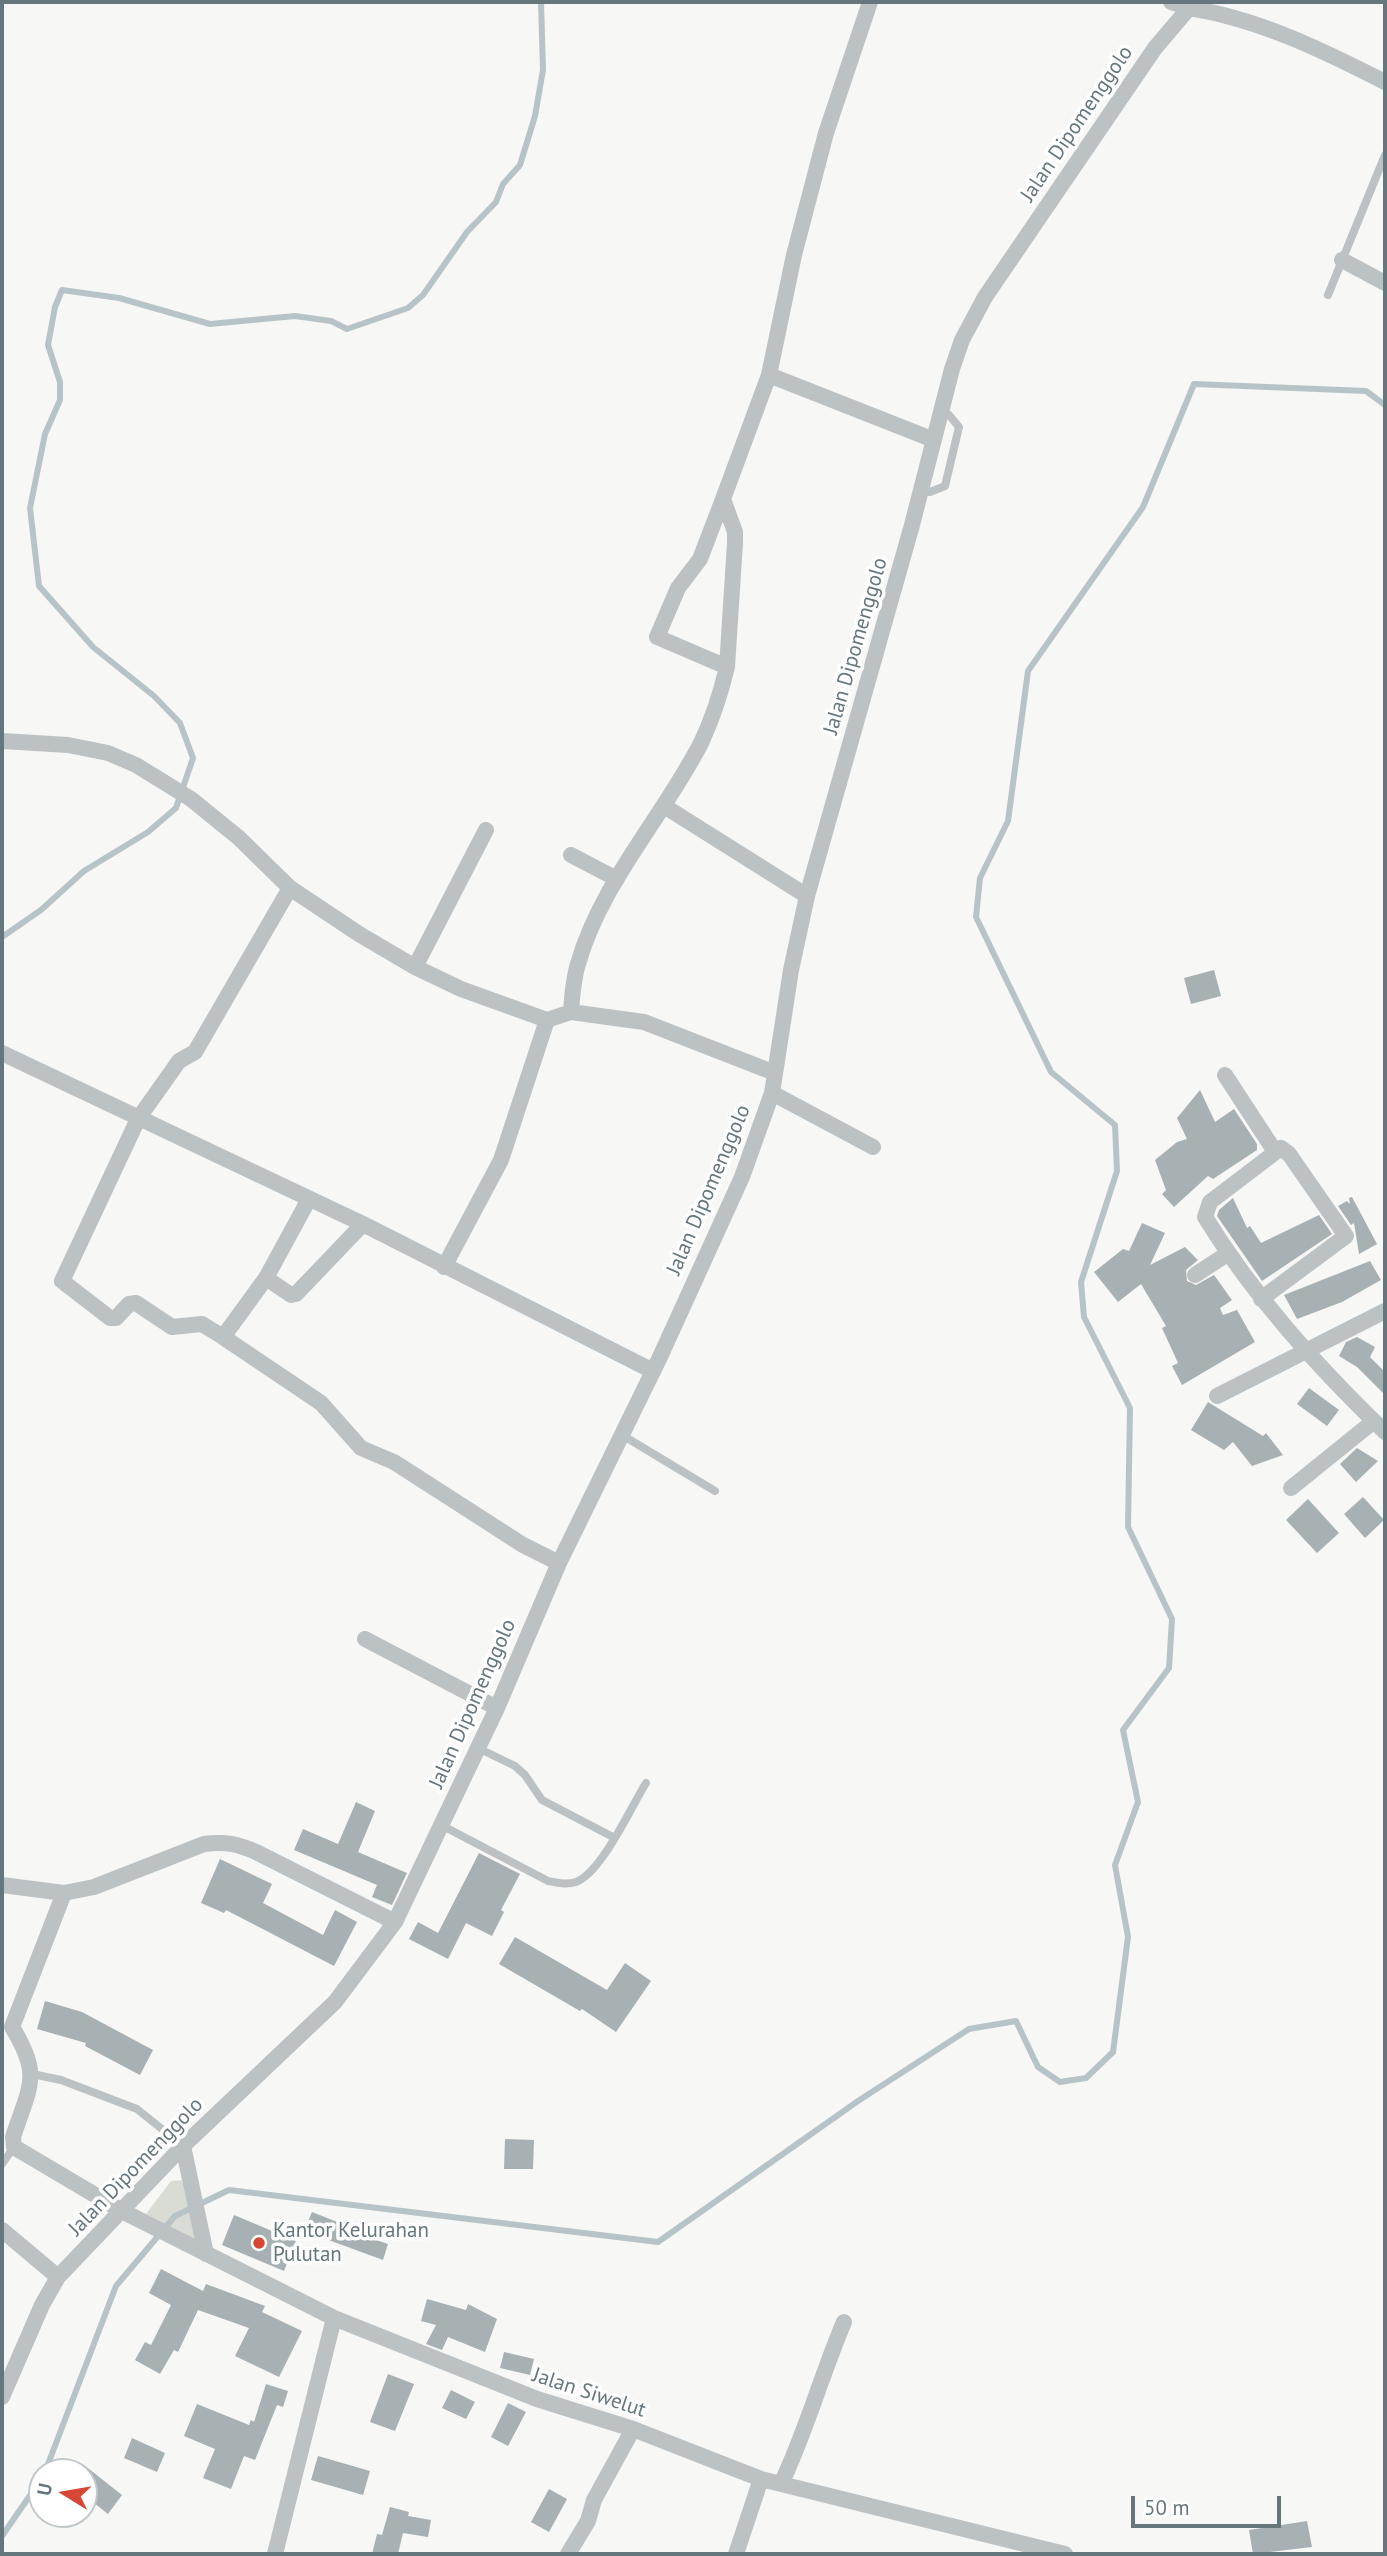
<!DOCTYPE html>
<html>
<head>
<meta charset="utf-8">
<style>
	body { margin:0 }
	#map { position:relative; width:1387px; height:2556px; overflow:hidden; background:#f7f7f5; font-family:"PT Sans",sans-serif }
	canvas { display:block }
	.frame { position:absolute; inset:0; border:4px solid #65767d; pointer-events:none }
	.north { position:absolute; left:28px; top:2458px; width:70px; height:70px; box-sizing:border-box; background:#fff; border:2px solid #c1c8cb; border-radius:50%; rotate:281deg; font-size:19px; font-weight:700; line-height:28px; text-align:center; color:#65767d }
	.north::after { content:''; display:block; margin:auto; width:24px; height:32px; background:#d64736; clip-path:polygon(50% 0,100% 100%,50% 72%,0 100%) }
	.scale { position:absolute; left:1131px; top:2496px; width:150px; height:32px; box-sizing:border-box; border:4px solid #65767d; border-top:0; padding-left:9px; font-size:21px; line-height:24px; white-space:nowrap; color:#65767d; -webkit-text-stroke:5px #fff; paint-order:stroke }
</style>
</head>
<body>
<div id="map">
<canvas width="1387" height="2556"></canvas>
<div class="frame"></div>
<div class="north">U</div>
<div class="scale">50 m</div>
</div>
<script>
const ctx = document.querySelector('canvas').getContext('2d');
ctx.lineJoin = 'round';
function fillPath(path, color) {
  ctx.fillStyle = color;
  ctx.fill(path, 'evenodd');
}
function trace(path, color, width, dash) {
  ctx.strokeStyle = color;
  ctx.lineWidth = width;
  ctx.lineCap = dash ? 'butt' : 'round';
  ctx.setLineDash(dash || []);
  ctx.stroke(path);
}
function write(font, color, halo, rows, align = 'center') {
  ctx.font = font + ' "PT Sans",sans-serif';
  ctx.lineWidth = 7;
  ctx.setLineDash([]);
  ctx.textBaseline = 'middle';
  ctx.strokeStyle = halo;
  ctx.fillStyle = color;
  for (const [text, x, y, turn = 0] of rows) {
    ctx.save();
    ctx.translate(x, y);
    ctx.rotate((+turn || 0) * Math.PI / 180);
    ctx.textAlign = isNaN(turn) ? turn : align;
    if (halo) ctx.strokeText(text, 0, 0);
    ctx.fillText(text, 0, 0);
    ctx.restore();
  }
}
fillPath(new Path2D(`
	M 182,2180 L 196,2240 L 146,2214 L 171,2181 Z`), '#d8dcd4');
trace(new Path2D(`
	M 2,937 L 41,910 L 84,871 L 148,832 L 176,808 L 193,758 L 180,723 L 154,696 L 93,647 L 39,586 L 30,508 L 45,434 L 60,400 L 60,382 L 48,345 L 55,307 L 62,290 L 119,298 L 210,324 L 295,316 L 331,321 L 347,329 L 408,308 L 423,295 L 467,232 L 496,202 L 503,184 L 520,165 L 535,116 L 543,70 L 541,2
	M 45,2472 L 116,2286 L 175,2216 L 229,2190 L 658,2242 L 858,2101 L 969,2029 L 1016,2021 L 1038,2067 L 1060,2082 L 1086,2078 L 1113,2052 L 1128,1937 L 1115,1865 L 1138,1802 L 1123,1730 L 1169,1668 L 1172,1619 L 1128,1527 L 1130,1408 L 1084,1317 L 1081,1282 L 1117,1171 L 1115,1125 L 1051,1072 L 976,917 L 980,878 L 1008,821 L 1028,671 L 1143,507 L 1194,384 L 1366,391 L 1385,405
	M 2,2536 L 42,2478`), '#b7c4c7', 6);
fillPath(new Path2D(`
	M 1214,970 L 1221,996 L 1191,1004 L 1184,978 Z
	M 1200,1090 L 1215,1122 L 1234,1109 L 1257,1144 L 1257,1150 L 1213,1179 L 1208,1176 L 1174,1207 L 1162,1194 L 1166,1190 L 1155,1160 L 1177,1142 L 1187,1139 L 1177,1118 Z
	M 1352,1197 L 1377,1244 L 1359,1254 L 1354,1223 L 1351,1225 L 1338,1206 L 1347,1201 L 1350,1204 L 1349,1198 Z
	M 1233,1198 L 1247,1228 L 1250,1226 L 1261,1243 L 1319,1215 L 1332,1234 L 1262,1281 L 1217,1216 L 1219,1210 Z
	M 1142,1223 L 1165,1233 L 1150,1265 L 1185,1247 L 1198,1260 L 1186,1270 L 1187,1281 L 1196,1285 L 1214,1275 L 1232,1300 L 1220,1308 L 1223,1315 L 1237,1310 L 1255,1342 L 1182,1385 L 1172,1366 L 1178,1363 L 1162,1328 L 1166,1326 L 1141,1284 L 1118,1302 L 1094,1272 L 1123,1249 L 1129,1251 Z
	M 1370,1261 L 1381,1280 L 1342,1302 L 1297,1319 L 1284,1295 Z
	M 1357,1337 L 1375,1347 L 1370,1357 L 1385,1372 L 1385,1395 L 1357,1367 L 1339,1356 L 1346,1342 Z
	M 1309,1388 L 1339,1410 L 1327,1426 L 1297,1404 Z
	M 1208,1402 L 1263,1436 L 1266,1433 L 1283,1455 L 1252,1466 L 1233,1442 L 1224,1450 L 1191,1430 Z
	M 1357,1448 L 1378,1461 L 1356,1482 L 1340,1464 Z
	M 1363,1497 L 1384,1520 L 1365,1538 L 1344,1514 Z
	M 1308,1499 L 1339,1533 L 1317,1553 L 1286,1520 Z
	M 356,1802 L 375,1811 L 358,1852 L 407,1873 L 392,1905 L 372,1897 L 377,1885 L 294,1850 L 303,1829 L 338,1844 Z
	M 479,1853 L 520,1874 L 501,1910 L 504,1912 L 492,1936 L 466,1923 L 448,1959 L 409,1939 L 418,1922 L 438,1933 Z
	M 220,1859 L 272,1884 L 263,1903 L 323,1935 L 335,1910 L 357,1922 L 334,1966 L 226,1910 L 224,1913 L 201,1903 Z
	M 515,1937 L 607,1990 L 625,1963 L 651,1981 L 616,2032 L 582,2009 L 580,2011 L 499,1964 Z
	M 45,2001 L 82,2012 L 153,2050 L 140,2075 L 85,2046 L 86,2043 L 37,2029 Z
	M 505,2139 L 534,2140 L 533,2169 L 504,2169 Z
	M 312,2212 L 345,2225 L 344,2229 L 388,2244 L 383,2260 L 304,2231 Z
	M 234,2215 L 296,2241 L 284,2271 L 222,2245 Z
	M 161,2269 L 203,2291 L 206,2284 L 265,2306 L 262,2312 L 302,2331 L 279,2377 L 235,2356 L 249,2328 L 198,2310 L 178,2352 L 174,2350 L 160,2374 L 135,2360 L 145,2342 L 151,2345 L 171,2305 L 149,2293 Z
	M 427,2299 L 466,2310 L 468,2304 L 497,2319 L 485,2352 L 448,2337 L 442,2350 L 426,2344 L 436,2325 L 421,2321 Z
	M 504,2352 L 534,2359 L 530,2375 L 500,2368 Z
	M 388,2374 L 414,2384 L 395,2431 L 370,2422 Z
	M 266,2384 L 288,2391 L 283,2407 L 277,2405 L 255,2460 L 244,2456 L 231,2489 L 203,2478 L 215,2449 L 184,2436 L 197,2404 L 249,2425 L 251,2420 L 254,2422 Z
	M 451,2390 L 475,2402 L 466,2419 L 442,2408 Z
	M 508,2403 L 526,2412 L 508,2446 L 491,2437 Z
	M 132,2438 L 165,2453 L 157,2472 L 124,2458 Z
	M 318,2456 L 370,2471 L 363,2495 L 311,2480 Z
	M 84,2465 L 122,2495 L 108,2514 L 84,2495 Z
	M 549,2489 L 567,2499 L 549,2532 L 531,2522 Z
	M 390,2507 L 409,2512 L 408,2516 L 431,2520 L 428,2537 L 403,2533 L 398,2554 L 372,2554 L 377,2534 L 382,2535 Z
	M 1307,2521 L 1312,2547 L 1253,2554 L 1249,2530 Z`), '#a7b0b3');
trace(new Path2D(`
	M 1328,295 L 1385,155
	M 921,490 L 930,492 L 945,486 L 959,427 L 949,415 L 940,410
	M 622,1435 L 715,1491
	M 478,1748 L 515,1766 L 525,1775 L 542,1800 L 613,1837
	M 441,1825 L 548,1881 C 558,1883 566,1885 576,1882 C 602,1872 631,1807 646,1783
	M 32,2074 L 61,2080 L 137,2109 L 183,2146
	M 2,2164 L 14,2147`), '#bcc2c4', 8);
trace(new Path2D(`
	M 1171,2 L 1189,8 L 1190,2
	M 1342,260 L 1385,283
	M 769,375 L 934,440
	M 723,499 L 700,559 L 678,588 L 657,637 L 727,667
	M 2,741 L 68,745 L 108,753 L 136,765 L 191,799 L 239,838 L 290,888 L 359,934 L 415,967 L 461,989 L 547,1020 L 571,1012 L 644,1022 L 775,1073
	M 664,806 L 807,896
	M 571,855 L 617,879
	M 290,888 L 195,1052 L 179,1061 L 138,1119 L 62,1281 L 110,1318 L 116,1318 L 129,1304 L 136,1303 L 172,1327 L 202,1324 L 223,1337 L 321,1403 L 361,1448 L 394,1462 L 523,1545 L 559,1563
	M 415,967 L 486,830
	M 571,1012 C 572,996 573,980 578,964 C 601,883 663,817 701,743 C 712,720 721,692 727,667 L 735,543 L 735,532 L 723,499 L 769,375 L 794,255 L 826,133 L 870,2
	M 2,1053 L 363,1224 L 653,1371
	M 1225,1075 L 1274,1150
	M 772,1093 L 873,1147
	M 444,1267 L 501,1160 L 547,1020
	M 1195,1275 L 1227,1254
	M 266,1278 L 291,1295 L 296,1294 L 363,1224
	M 1261,1299 L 1346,1236 L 1289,1154 L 1281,1148 L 1210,1202 L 1205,1217 C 1255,1298 1317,1366 1385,1432
	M 223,1337 L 266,1278 L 309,1199
	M 1217,1396 L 1385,1311
	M 1291,1488 L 1374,1421
	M 365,1639 L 497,1708
	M 2,1885 L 64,1893 L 94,1887 L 204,1844 C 225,1841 238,1844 256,1852 L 395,1922
	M 64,1893 L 12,2027 C 42,2076 30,2085 13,2137 L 14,2147 L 122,2211 L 334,2318 L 537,2399 L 633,2429 L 761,2479 L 1065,2554
	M 183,2146 L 206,2254
	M 2,2230 L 58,2277
	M 2,2397 L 42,2305 L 58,2277 L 183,2146 L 335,2002 L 395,1922 L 497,1708 L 559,1563 L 660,1357 L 742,1177 L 772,1093 L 791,970 L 807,896 L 912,525 L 952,369 L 962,340 L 985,297 L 1155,48 L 1189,8 C 1259,19 1322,50 1385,82
	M 781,2484 C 806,2432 821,2376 844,2322
	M 275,2554 L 334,2318
	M 568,2554 L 588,2521 L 594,2500 L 633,2429
	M 736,2554 L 761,2479`), '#bcc2c4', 16);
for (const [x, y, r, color] of [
	[259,2243,7,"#d64736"]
]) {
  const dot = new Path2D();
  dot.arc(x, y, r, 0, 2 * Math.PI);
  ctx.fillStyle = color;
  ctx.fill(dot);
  trace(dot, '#fff', 2.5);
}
write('21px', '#65767d', '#fff', [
	["Jalan Dipomenggolo",1077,124,-56],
	["Jalan Dipomenggolo",856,646,-74],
	["Jalan Dipomenggolo",709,1190,-67],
	["Jalan Dipomenggolo",473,1704,-66],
	["Jalan Dipomenggolo",136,2167,-46],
	["Jalan Siwelut",589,2393,18]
]);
write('21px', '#65767d', '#fff', [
	["Kantor Kelurahan",273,2231],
	["Pulutan",273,2255]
], 'left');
</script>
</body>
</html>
